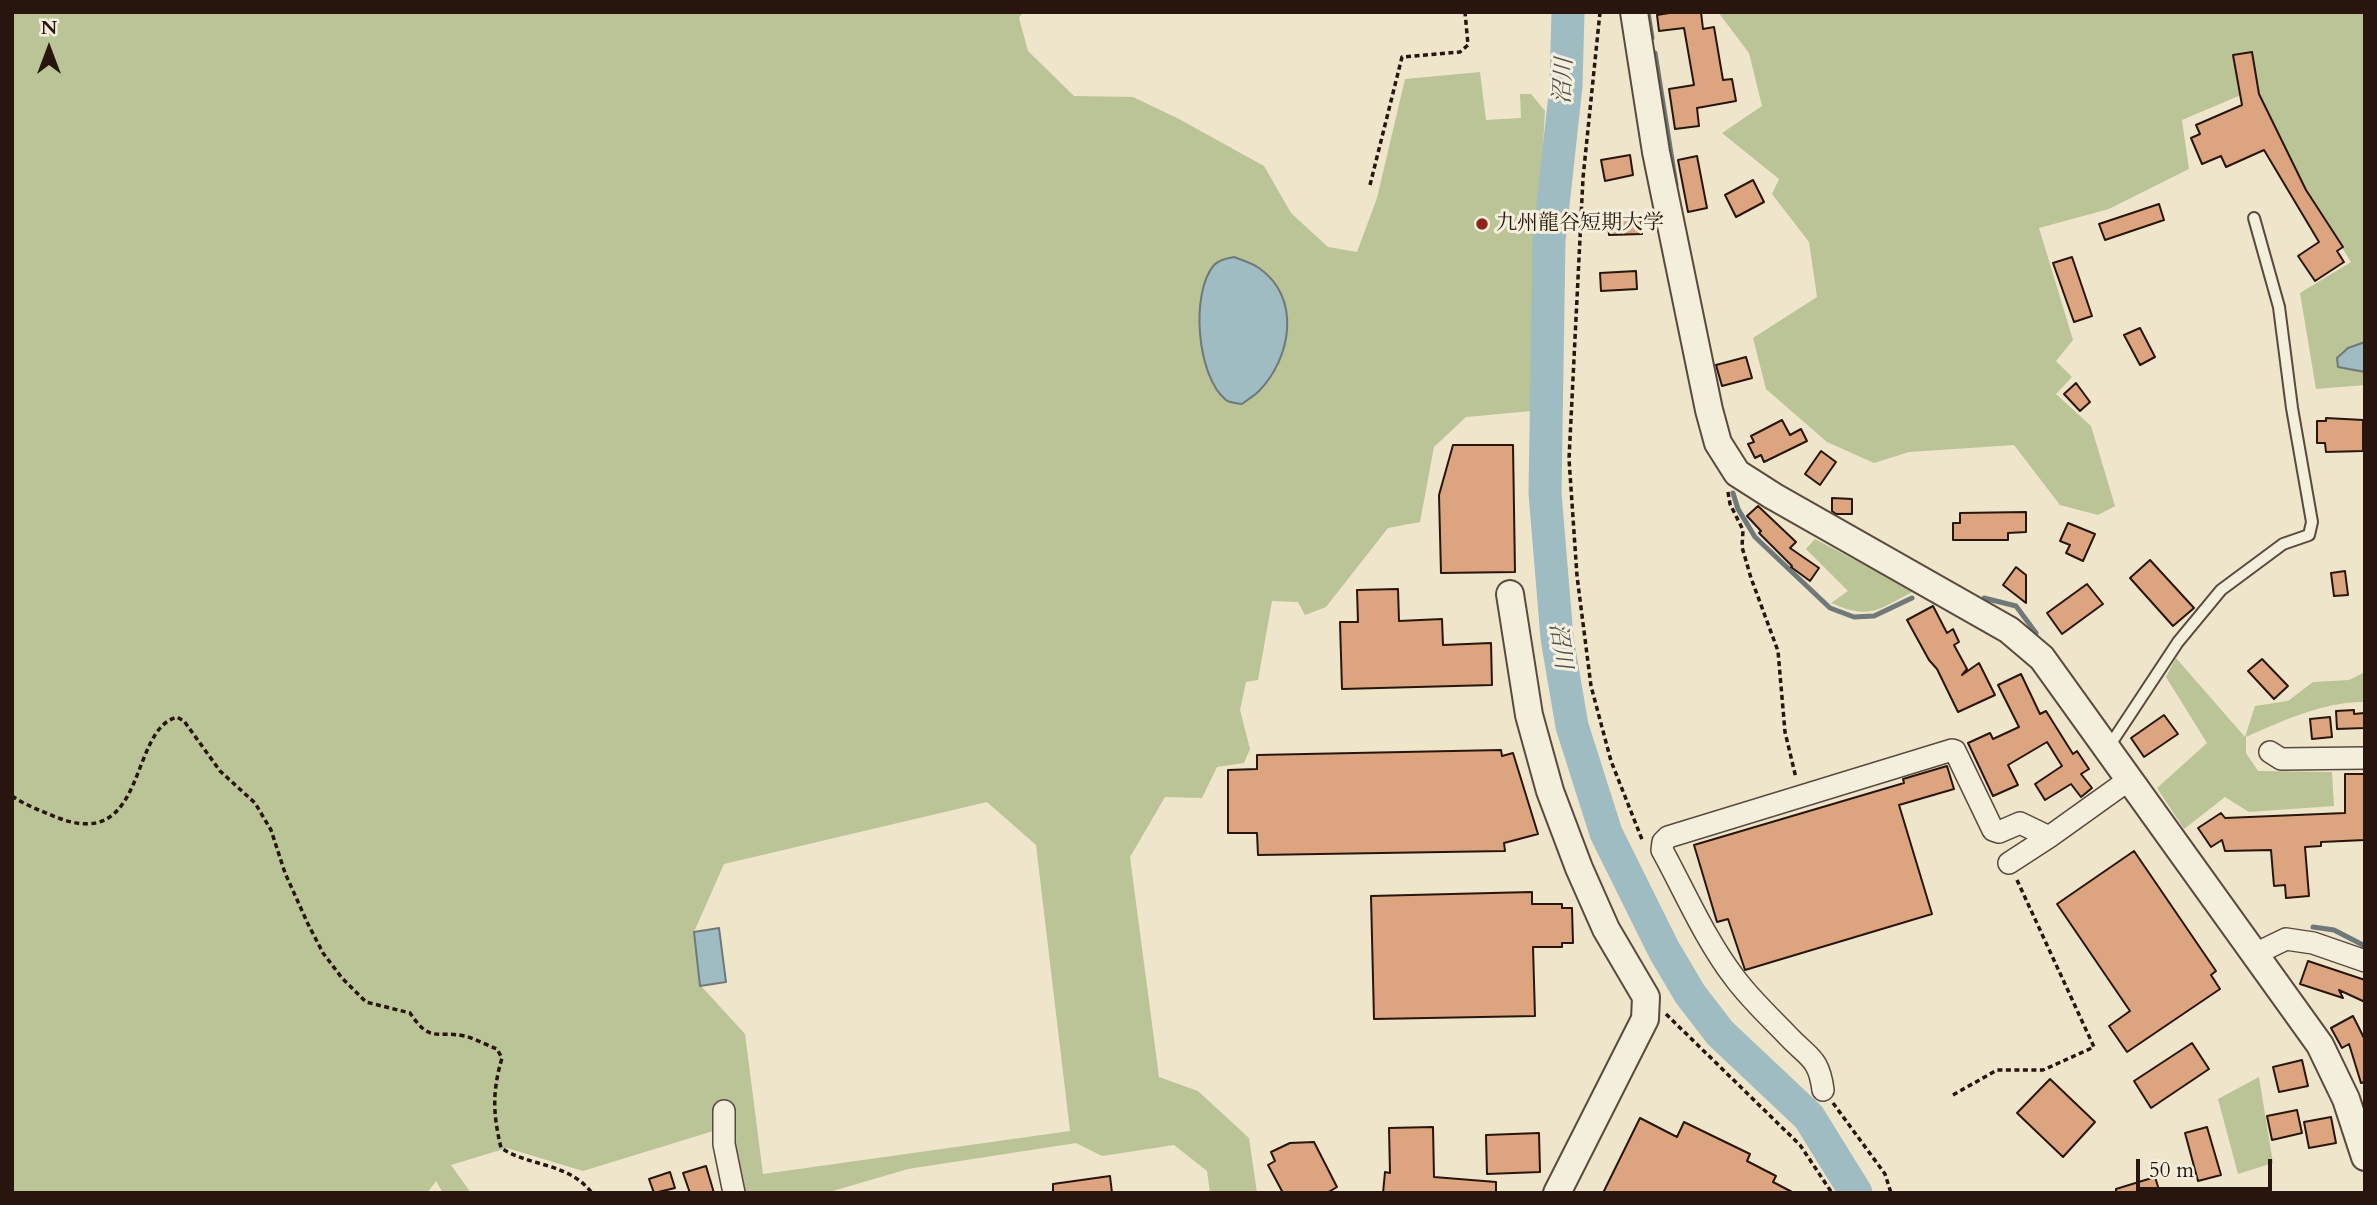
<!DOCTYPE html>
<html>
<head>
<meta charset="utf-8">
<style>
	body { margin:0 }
	#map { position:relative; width:2377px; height:1205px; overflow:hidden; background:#eee5cb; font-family:Cardo,serif }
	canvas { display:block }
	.frame { position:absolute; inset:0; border:14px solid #28150e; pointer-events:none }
	.north { position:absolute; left:14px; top:14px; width:70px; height:70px; -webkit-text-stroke:5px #f4eedd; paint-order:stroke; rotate:0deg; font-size:19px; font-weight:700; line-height:28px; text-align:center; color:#28150e }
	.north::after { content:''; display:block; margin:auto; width:24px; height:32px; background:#28150e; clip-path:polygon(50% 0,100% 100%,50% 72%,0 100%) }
	.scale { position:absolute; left:2136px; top:1159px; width:136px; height:32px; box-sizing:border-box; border:4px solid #28150e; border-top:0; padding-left:9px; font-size:21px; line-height:24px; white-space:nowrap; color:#28150e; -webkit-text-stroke:5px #f4eedd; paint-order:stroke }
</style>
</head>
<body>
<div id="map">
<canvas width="2377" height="1205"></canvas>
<div class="frame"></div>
<div class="north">N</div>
<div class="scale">50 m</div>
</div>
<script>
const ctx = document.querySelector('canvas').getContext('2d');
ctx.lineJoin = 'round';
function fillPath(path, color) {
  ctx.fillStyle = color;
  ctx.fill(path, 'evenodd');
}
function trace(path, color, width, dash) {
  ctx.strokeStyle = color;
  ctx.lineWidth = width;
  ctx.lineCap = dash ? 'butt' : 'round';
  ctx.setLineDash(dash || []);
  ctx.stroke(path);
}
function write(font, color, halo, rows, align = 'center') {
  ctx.font = font + ' Cardo,"Noto Serif JP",serif';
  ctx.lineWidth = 6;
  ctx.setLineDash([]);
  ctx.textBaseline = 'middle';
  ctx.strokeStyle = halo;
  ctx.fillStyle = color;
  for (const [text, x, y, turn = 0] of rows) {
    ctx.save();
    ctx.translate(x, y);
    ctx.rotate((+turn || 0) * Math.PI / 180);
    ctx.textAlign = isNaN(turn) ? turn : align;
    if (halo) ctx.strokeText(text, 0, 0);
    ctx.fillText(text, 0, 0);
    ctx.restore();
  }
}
fillPath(new Path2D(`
	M 12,12 L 1023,12 L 1019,18 L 1028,51 L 1074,96 L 1133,97 L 1179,119 L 1264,166 L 1291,213 L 1328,247 L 1357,252 L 1377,198 L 1405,79 L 1480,72 L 1486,120 L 1521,118 L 1520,94 L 1531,94 L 1545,111 L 1543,146 L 1547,183 L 1532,411 L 1466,417 L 1434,447 L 1420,522 L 1388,528 L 1326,607 L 1305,615 L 1298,602 L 1272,601 L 1258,680 L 1246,682 L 1240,710 L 1250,749 L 1244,763 L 1217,767 L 1202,798 L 1165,797 L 1130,857 L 1159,1077 L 1198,1091 L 1249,1138 L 1257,1193 L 1210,1193 L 1207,1171 L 1174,1145 L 1102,1156 L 1076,1143 L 908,1169 L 826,1193 L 743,1193 L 723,1128 L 583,1171 L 507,1148 L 451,1165 L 471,1193 L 443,1193 L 436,1181 L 427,1193 L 12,1193 ZM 987,802 L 1036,845 L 1070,1131 L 763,1174 L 745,1034 L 701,986 L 694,932 L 724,864 Z
	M 1718,12 L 2365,12 L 2365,385 L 2316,389 L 2300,293 L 2351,262 L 2306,190 L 2259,94 L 2252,52 L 2233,55 L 2241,95 L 2182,120 L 2189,169 L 2109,209 L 2039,228 L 2073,340 L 2056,361 L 2072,377 L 2056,394 L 2091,426 L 2115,506 L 2098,515 L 2060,505 L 2014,445 L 1909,452 L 1874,463 L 1827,442 L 1766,389 L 1753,338 L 1817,297 L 1809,242 L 1772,194 L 1779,179 L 1722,133 L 1762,106 L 1749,53 Z
	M 1815,539 L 1914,591 C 1877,610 1871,620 1831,603 L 1848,591 L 1806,549 Z
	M 2176,658 L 2245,737 L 2255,706 L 2288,701 L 2313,682 L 2349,680 L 2365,672 L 2365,702 C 2325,701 2282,721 2246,737 L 2246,753 L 2258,771 L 2332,772 L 2334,806 L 2249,812 L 2225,797 L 2184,829 L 2157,788 L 2207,743 L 2166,677 Z
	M 2259,1077 L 2273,1163 L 2238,1174 L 2218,1099 Z`), '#bac496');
const water = new Path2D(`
	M 1234,257 C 1242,260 1252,263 1259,268 C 1302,298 1291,358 1259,391 C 1254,396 1247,400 1242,404 C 1236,403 1230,403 1226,400 C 1197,377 1190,293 1214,265 C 1219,260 1228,258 1234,257 Z
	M 2365,342 L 2365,372 L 2338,367 L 2337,358 L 2348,348 Z
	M 719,928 L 726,982 L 700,986 L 694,932 Z`);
fillPath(water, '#9fbcc2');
trace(water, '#6f797a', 2);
trace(new Path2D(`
	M 1648,12 L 1652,38
	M 1655,53 L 1676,185
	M 1733,493 L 1738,509 L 1755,537 L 1830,608 L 1854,617 L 1874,616 L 1912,598
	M 1984,598 L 2016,606 L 2036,633
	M 2313,927 L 2334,930 L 2365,946`), '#6f797a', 5);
trace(new Path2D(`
	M 1568,12 L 1566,86 L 1549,241 L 1545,493 L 1557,638 L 1572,726 L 1606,833 L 1664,950 L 1690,994 L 1720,1033 L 1809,1117 L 1856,1193`), '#9fbcc2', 33);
const building = new Path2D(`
	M 1675,12 L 1701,12 L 1703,29 L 1714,27 L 1723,80 L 1732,79 L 1736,101 L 1697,108 L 1699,126 L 1675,129 L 1669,89 L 1694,85 L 1684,28 L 1659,31 L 1657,15 Z
	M 2252,52 L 2259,94 L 2306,190 L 2343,247 L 2337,251 L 2344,262 L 2315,281 L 2298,256 L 2319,242 L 2264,150 L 2226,167 L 2221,156 L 2202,164 L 2191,138 L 2200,134 L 2196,125 L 2242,105 L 2233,55 Z
	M 1630,155 L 1633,175 L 1605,181 L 1601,160 Z
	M 1697,156 L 1707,208 L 1688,212 L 1678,160 Z
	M 1753,180 L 1764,202 L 1736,217 L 1725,195 Z
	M 2159,204 L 2164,220 L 2105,240 L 2099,224 Z
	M 1641,217 L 1642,234 L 1609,235 L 1608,218 Z
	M 2072,257 L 2092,316 L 2074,322 L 2053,263 Z
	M 1636,271 L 1637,289 L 1601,291 L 1600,273 Z
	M 2140,328 L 2155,357 L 2140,365 L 2124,335 Z
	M 1746,357 L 1752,378 L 1722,386 L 1716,365 Z
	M 2076,383 L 2090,402 L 2080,411 L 2064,394 Z
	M 2326,418 L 2363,420 L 2363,451 L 2326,452 L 2325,443 L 2317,443 L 2317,421 L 2326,421 Z
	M 1782,420 L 1790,435 L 1801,429 L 1807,441 L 1764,462 L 1761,455 L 1755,458 L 1748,444 L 1754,442 L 1751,436 Z
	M 1453,445 L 1513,445 L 1515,572 L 1441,573 L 1439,495 Z
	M 1821,451 L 1836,462 L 1820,485 L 1805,474 Z
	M 1832,498 L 1852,499 L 1852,514 L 1836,514 L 1832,511 Z
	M 1758,506 L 1796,542 L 1790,548 L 1819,568 L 1810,581 L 1791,567 L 1792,566 L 1759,533 L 1761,531 L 1747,516 Z
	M 2026,512 L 2026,532 L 2008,533 L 2008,540 L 1953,540 L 1953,523 L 1960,523 L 1960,513 Z
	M 2068,523 L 2095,534 L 2083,561 L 2066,553 L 2070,545 L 2060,541 Z
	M 2150,560 L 2194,608 L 2173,626 L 2130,578 Z
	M 2016,567 L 2026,575 L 2026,603 L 2003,585 Z
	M 2345,571 L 2348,595 L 2334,596 L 2331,573 Z
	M 2087,584 L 2103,604 L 2062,634 L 2047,613 Z
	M 1398,589 L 1399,621 L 1442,619 L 1443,645 L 1491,643 L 1492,685 L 1342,689 L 1340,622 L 1358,622 L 1357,590 Z
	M 1933,606 L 1947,633 L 1953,629 L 1959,642 L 1954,645 L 1967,669 L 1962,675 L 1979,663 L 1995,695 L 1958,712 L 1937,669 L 1929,660 L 1907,620 Z
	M 2262,659 L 2288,686 L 2274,699 L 2248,671 Z
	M 2021,674 L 2040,714 L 2046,711 L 2073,754 L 2077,751 L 2089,769 L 2081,774 L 2092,788 L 2081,797 L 2071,784 L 2045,800 L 2035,784 L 2062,766 L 2047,742 L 2008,765 L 2018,785 L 1993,796 L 1968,743 L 1990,733 L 1993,739 L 2019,727 L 1998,685 Z
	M 2354,710 L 2354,714 L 2364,713 L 2364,728 L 2337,729 L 2336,711 Z
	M 2164,715 L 2178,734 L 2144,757 L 2131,738 Z
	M 2330,717 L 2332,737 L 2312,739 L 2310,719 Z
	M 1501,750 L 1502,756 L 1513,753 L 1538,834 L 1504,843 L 1505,851 L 1258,855 L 1257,833 L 1228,833 L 1228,770 L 1257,769 L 1257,755 Z
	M 1947,766 L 1954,789 L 1899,805 L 1932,914 L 1745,970 L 1728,919 L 1717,922 L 1694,845 L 1904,783 L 1903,779 Z
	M 2345,774 L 2365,774 L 2365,840 L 2321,842 L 2321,846 L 2305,847 L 2309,896 L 2286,898 L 2285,885 L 2274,886 L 2271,850 L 2225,851 L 2222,840 L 2211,847 L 2198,828 L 2221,813 L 2225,818 L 2345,813 Z
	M 2134,851 L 2216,971 L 2211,975 L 2220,989 L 2127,1052 L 2109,1026 L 2130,1011 L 2057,904 Z
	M 1532,892 L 1532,904 L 1562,904 L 1562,908 L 1572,908 L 1573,943 L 1562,943 L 1562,947 L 1533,947 L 1535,1016 L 1374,1019 L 1371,896 Z
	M 2308,961 L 2365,980 L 2365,1002 L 2339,990 L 2343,998 L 2300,984 Z
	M 2353,1016 L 2365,1040 L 2365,1082 L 2361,1083 L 2349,1044 L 2342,1048 L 2331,1028 Z
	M 2192,1043 L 2209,1069 L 2151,1108 L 2134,1081 Z
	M 2302,1060 L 2308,1086 L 2279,1092 L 2273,1067 Z
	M 2050,1079 L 2095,1122 L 2063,1157 L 2017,1113 Z
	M 2297,1110 L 2302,1133 L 2272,1140 L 2267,1116 Z
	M 2331,1117 L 2336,1143 L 2309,1148 L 2304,1122 Z
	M 1640,1118 L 1677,1137 L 1684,1122 L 1750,1154 L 1747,1161 L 1776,1176 L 1773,1182 L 1794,1193 L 1603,1193 Z
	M 1433,1127 L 1434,1177 L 1496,1182 L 1496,1193 L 1383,1193 L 1385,1172 L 1390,1173 L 1389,1128 Z
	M 2207,1127 L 2221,1175 L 2198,1181 L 2185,1133 Z
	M 1539,1133 L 1540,1172 L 1487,1174 L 1486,1135 Z
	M 1314,1142 L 1337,1187 L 1327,1193 L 1283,1193 L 1268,1165 L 1275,1161 L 1271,1152 L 1290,1143 Z
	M 706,1166 L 714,1193 L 690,1193 L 683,1173 Z
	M 670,1172 L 675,1188 L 654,1193 L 649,1179 Z
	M 1110,1176 L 1112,1193 L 1053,1193 L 1053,1184 Z
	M 2155,1177 L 2160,1193 L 2116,1193 L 2116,1189 Z`);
fillPath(building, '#dda480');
trace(building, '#28150e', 2);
const service = new Path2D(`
	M 2108,748 L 2178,642 L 2221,590 L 2283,544 L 2309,535 L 2312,522 L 2292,408 L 2279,307 L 2254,218`);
const minor = new Path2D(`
	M 2270,752 L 2281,759 L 2365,758
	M 2009,863 L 2049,837 L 2130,779
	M 2255,954 L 2286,939 L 2313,943 L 2365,961
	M 1823,1090 C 1819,1058 1809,1058 1789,1037 C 1771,1018 1750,999 1734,977 C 1705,939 1685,892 1662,850 L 1663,842 L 1668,837 L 1952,750 L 1955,751 L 1993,830 L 1999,832 L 2020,823 L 2049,837
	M 724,1111 L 724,1144 L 734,1193`);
const tertiary = new Path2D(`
	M 1634,12 L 1656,152 L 1709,410 L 1718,443 L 1737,473 L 1773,496 L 2009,630 L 2042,658 L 2320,1045 L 2346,1099 L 2365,1157
	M 1510,594 L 1529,715 L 1550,791 L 1579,868 L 1606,929 L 1646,997 L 1645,1019 L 1557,1193`);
trace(service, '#5a493d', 14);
trace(minor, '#5a493d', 24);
trace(tertiary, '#5a493d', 30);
trace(new Path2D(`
	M 1600,12 L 1583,178 L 1569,459 L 1577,576 L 1591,686 L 1611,761 L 1643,842
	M 1370,185 L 1402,57 L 1460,52 L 1468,45 L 1465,12
	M 1728,492 L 1730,504 L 1743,530 L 1742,547 L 1751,578 L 1778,651 L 1785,732 L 1796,778
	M 12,796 C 25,805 41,811 56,817 C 148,854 128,730 177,717 L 184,721 L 220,771 L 255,803 L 271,830 L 285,873 L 308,924 L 323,953 L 342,978 L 366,1002 L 410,1013 C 431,1044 435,1030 465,1036 C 475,1039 487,1045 497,1049 L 502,1058 C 492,1092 493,1114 501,1148 C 530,1167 568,1162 592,1193
	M 1666,1014 L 1800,1145 L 1832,1193
	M 1953,1095 L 1997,1070 L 2043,1070 L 2094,1047 L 2017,880
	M 1833,1103 L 1885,1174 L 1891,1193`), '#28150e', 3.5, [5, 3.5]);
trace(service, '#f4eedd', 10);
trace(minor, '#f4eedd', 21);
trace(tertiary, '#f4eedd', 26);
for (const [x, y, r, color] of [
	[1482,224,7,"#8f2418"]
]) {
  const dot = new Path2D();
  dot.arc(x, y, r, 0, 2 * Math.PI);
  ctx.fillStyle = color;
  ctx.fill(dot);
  trace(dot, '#f4eedd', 2.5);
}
write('21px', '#28150e', '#f4eedd', [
	["九州龍谷短期大学",1496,224]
], 'left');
write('italic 23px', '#524f4d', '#f4eedd', [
	["沼川",1565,81,-87],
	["沼川",1559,646,82]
]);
</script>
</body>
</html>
